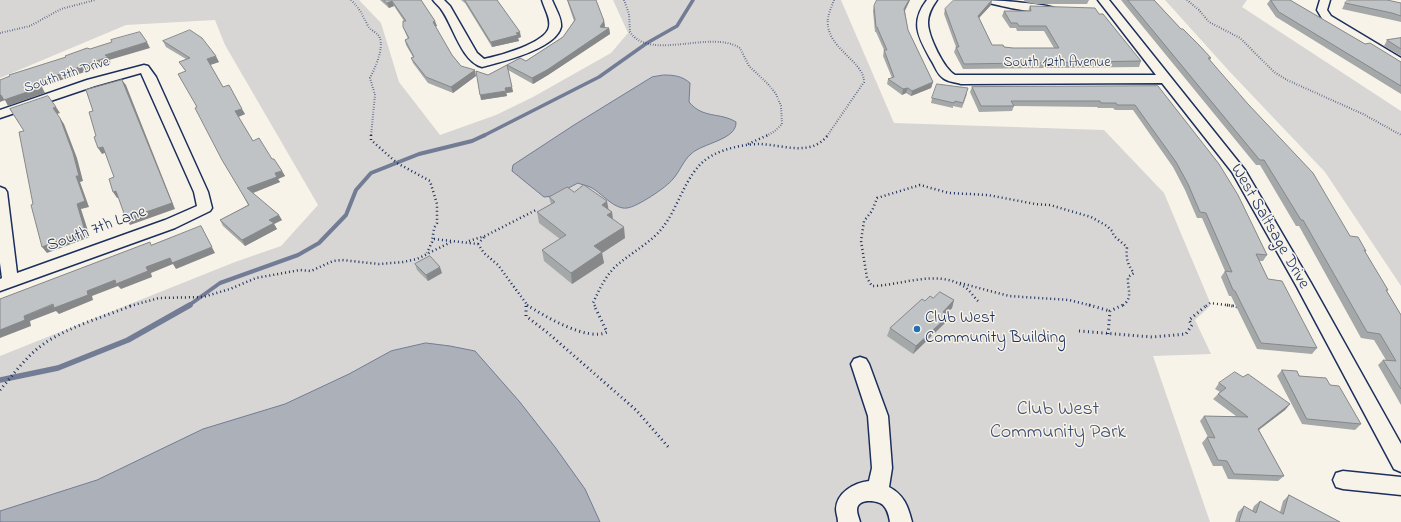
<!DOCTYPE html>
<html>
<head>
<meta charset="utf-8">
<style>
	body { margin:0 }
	canvas { display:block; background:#f7f3e8 }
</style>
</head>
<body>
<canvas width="1401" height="522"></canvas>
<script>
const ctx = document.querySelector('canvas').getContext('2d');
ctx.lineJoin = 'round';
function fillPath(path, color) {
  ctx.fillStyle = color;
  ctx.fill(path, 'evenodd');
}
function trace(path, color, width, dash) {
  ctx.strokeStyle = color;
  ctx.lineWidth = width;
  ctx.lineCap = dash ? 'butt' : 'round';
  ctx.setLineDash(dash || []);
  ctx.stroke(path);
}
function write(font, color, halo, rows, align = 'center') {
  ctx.font = font + ' "Indie Flower",sans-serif';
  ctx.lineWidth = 3;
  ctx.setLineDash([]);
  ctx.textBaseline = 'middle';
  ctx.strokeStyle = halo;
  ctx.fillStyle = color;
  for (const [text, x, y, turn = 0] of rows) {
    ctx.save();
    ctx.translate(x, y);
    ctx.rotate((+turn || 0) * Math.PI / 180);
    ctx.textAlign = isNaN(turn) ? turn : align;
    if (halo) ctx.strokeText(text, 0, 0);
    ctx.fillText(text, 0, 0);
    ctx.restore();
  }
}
fillPath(new Path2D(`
	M 0,0 L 359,0 L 381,23 L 399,82 L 440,135 L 496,115 L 533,97 L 611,53 L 628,33 L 613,0 L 841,0 L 894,123 L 1104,130 L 1164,193 L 1209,300 L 1210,306 L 1195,320 L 1211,354 L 1153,356 L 1210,522 L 0,522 L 0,356 L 235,262 L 281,246 L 318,205 L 225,45 L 215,20 L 126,25 L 0,78 Z
	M 1165,0 L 1247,0 L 1242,7 L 1401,111 L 1401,286 L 1325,172 L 1230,72 Z`), '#d7d6d4');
const water = new Path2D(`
	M 664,75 C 674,75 682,76 690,83 L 689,102 C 703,119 720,112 736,122 C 737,140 702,143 691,154 C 683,161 680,171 673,179 C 667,187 637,207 627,208 C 614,210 601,192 590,187 C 586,185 582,185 578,183 L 553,196 L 544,197 L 512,171 L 513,165 L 574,125 L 652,77 Z
	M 426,343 L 450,346 L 475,351 L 519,401 L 555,447 L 585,489 L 600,522 L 0,522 L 0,511 L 97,480 L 203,429 L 285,404 L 349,374 L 391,351 Z`);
fillPath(water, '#acb0b9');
trace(water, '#727c95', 1);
trace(new Path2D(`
	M 483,136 L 599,77 L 647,43 L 677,26 L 693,0`), '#727c95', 3.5);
trace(new Path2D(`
	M 188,306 L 220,283 L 298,255 L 319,243 L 346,215 L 356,190 L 371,173 L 419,154 L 472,141 L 485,135`), '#727c95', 4);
trace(new Path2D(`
	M 0,380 L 58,368 L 128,340 L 190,305`), '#727c95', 5.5);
const minor = new Path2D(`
	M 433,0 L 444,0 L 450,6 L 477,53 L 484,59 C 499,56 546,43 549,27 C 551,18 544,8 542,0 L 552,0 C 555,8 562,18 561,27 C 556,49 501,62 482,67 C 461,61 453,25 441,9 C 439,6 435,3 433,0 Z
	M 927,0 L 937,0 C 932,7 928,14 928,23 C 928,36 944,69 955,75 L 1156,75 L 1098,0 L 1109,0 L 1245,170 L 1311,283 L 1401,444 L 1401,472 L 1394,469 L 1297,287 L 1232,172 L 1162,83 L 961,84 C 955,82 948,82 943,78 C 937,74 935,66 931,60 C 919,38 909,23 927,0 Z
	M 984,0 C 994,0 1052,4 1056,9 C 1049,18 997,5 985,2 Z
	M 1320,0 L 1330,0 L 1327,10 L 1331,16 L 1401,58 L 1401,67 L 1397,66 L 1323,20 L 1317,10 Z
	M 144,65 L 148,66 L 156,77 L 208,192 L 212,208 L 210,211 L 175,228 L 0,291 L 0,279 L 2,278 L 0,263 L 0,187 L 5,189 L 7,192 L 17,273 L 165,220 L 197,206 L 194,192 L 141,73 L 95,86 L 0,118 L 0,110 L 87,80 Z
	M 860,357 L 866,359 L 869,364 L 888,416 L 892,468 L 889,487 C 904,495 908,506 912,522 L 890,522 C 889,516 888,510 883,505 C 877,500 857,498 857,510 C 857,514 859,518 860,522 L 838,522 C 838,518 836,513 836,509 C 837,492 854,483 869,481 L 872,468 L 868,416 L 851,364 L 854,359 Z
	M 1343,471 L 1401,477 L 1401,495 L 1343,489 L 1336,487 L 1333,480 L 1336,473 Z`);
trace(minor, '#1b2f5e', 3);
trace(new Path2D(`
	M 351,0 C 360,9 362,14 368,26 C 370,30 376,32 379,36 C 385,47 375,68 370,78 L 375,95 L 371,136
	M 624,0 L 629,14 L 630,32 C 650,62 710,29 740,48 L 749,66 L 768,84 L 776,94 L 781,106 L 782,124 L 775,131 L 766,136
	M 1187,0 L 1199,10 L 1209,22 L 1240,38 L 1274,72 L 1287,80 L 1363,114 L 1401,135
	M 0,33 L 30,26 L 61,9 L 95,0
	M 827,136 L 864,82 C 864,60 824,48 828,18 C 829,12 832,6 834,0`), '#1b2f5e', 2, [0.5, 2]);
trace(new Path2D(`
	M 371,135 L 371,140 L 397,163 L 430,181 L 437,204 L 437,223 L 434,228 L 432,242 L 427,253
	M 748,144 L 768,135
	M 434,239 L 478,244 L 484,253 L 498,265 L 528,306
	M 469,241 L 485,236 L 536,210
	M 478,244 L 485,236
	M 960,283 L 1009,296 L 1069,300 L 1093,306
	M 978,301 C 973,296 969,289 963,286 C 937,269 899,286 872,286 L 867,278 L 861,241 L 864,221 L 872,211 L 877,198 L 920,185 L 949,193 L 988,195 L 1035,204 L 1050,205 L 1091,217 L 1107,226 L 1112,231 L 1114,236 L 1127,247 C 1126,258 1127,264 1134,273 L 1128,277 C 1127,289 1134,298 1122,306
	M 130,306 L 159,298 L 203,297 L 230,289 L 256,278 L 300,270 L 311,271 L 333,261 L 342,260 L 379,264 L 403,262 L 417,259 L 451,242
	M 595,306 L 593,303 C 599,290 605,277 615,267 C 628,255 645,246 658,233 C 680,210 684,170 713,155 C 726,148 746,144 760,144 C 784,145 811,157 828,135
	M 1206,306 L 1210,303 L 1234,306`), '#1b2f5e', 2.5, [1, 3]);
trace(new Path2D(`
	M 527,305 C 544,316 588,342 607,332 L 594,305
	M 1089,305 L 1110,311
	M 1227,305 L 1238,307
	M 526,306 L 526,316 L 548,333 L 636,410 L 670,449
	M 1079,331 L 1152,337 L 1186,334 L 1192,325 L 1189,320 L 1207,305
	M 1108,334 L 1110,311 L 1123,305
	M 0,390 C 14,374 27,355 45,343 C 68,327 106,316 133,305`), '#1b2f5e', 3, [1, 3.5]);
fillPath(minor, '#f7f3e8');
fillPath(new Path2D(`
	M 380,0 L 421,0 L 437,26 L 435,27 L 452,55 L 461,66 L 476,76 L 453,93 L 428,83 L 413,63 L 411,58 L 413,57 L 406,45 L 405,40 L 408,39 L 405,32 L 403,27 L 404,21 L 394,6 L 389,8 Z
	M 461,0 L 497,0 L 521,37 L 518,38 L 519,41 L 492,47 L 465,3 Z
	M 567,0 L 596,0 L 596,2 L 604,21 L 605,26 L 604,28 L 609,28 L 610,34 L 548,75 L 533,84 L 508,70 L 513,92 L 506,93 L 507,96 L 481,100 L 488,75 L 520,58 L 526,61 L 563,37 L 574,21 Z
	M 910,0 L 905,11 L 908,30 L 933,82 L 931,88 L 911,96 L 906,93 L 902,95 L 887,84 L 888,79 L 892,78 L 883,56 L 884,50 L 876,32 L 875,32 L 873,11 L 874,6 Z
	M 1024,0 L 1089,0 L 1087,4 L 1035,4 L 1025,2 Z
	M 1121,0 L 1154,0 L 1181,29 L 1211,58 L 1210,60 L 1350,236 L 1366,251 L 1365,252 L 1388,290 L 1387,291 L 1401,315 L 1401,405 L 1378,365 L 1383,360 L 1386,360 L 1374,340 L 1361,338 L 1299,226 L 1296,226 L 1260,165 L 1256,165 Z
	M 1269,0 L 1290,0 L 1365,44 L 1401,62 L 1401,94 L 1276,17 L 1267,4 L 1270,0 Z
	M 1345,3 L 1401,3 L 1401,22 L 1388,19 L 1342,9 Z
	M 991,5 L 979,18 L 992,45 L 1013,48 L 1054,48 L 1044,31 L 1017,31 L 1016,28 L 1010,28 L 1002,16 L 1004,11 L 1028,11 L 1030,6 L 1099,14 L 1141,61 L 1139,67 L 963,69 L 954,52 L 956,47 L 944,14 L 945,9 Z
	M 1401,37 L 1401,56 L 1384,46 L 1387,40 L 1400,38 Z
	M 163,41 L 219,62 L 210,65 L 223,87 L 245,114 L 238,117 L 253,141 L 272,159 L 282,171 L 285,176 L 278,179 L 280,182 L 253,193 L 282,220 L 274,224 L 277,229 L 245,246 L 223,226 L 220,220 L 248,205 L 197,107 L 186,72 L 179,62 L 186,59 L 166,47 Z
	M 1158,86 L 1267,255 L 1263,261 L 1259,261 L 1268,279 L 1317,348 L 1312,354 L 1257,349 L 1231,296 L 1229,296 L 1221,277 L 1225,271 L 1202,218 L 1197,218 L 1185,190 L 1173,167 L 1133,110 L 1115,110 L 1113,108 L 1098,108 L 1097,107 L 1014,106 L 1012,111 L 979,112 L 970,92 L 972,87 Z
	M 967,94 L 962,108 L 953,106 L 953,108 L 931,103 L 932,98 Z
	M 574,192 L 612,212 L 613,219 L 625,238 L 602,253 L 604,263 L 572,284 L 544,261 L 542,250 L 560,239 L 539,223 L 537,212 L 551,204 L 549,197 Z
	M 415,264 L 442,273 L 428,281 L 417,270 Z
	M 933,298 L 954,300 L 952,308 L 946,314 L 945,323 L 913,354 L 887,336 L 890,328 L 925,301 Z
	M 1282,370 L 1330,385 L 1361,424 L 1355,430 L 1302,424 L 1277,376 Z
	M 1243,377 L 1290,404 L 1285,410 L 1259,430 L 1284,476 L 1278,481 L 1228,479 L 1222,466 L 1213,466 L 1202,443 L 1207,437 L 1208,437 L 1200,421 L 1204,416 L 1236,416 L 1213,399 L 1220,392 L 1215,389 L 1219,383 Z
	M 1289,495 L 1340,522 L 1235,522 L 1238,512 L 1244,506 L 1252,511 L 1254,506 L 1260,501 L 1280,512 L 1283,501 Z`), '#a5a8a9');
fillPath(new Path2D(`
	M 909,0 L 910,0 L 903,14 L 904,9 Z
	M 992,0 L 991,5 L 976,21 L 978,16 Z
	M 392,1 L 394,6 L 389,8 L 387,3 Z
	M 435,21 L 437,26 L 434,27 L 433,22 Z
	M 604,21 L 605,26 L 600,32 L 600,27 Z
	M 609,28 L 610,34 L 548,75 L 533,84 L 532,78 Z
	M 520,32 L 521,37 L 518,38 L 519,41 L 492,47 L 491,42 Z
	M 147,42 L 150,48 L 109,60 L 111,63 L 41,87 L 37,82 L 105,55 Z
	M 216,56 L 219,62 L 210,65 L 207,59 Z
	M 475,70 L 476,76 L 453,93 L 451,87 Z
	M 122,80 L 126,85 L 175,209 L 130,225 L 126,219 Z
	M 933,82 L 931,88 L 911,96 L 912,91 Z
	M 42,87 L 45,93 L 8,106 L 5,100 L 0,102 L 0,95 Z
	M 512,87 L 513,92 L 506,93 L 505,88 Z
	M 908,88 L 906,93 L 902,95 L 903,89 Z
	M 506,91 L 507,96 L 481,100 L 480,95 Z
	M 56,107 L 60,113 L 57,114 L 53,108 Z
	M 242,109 L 245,114 L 238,117 L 235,111 Z
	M 60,118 L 64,124 L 77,158 L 83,181 L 80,182 L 89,207 L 81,209 L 90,237 L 47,253 L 42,247 L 77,204 L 76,176 Z
	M 103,147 L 107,152 L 102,154 L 98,148 Z
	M 282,171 L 285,176 L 278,179 L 280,182 L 250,194 L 247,188 L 275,173 Z
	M 116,191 L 120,197 L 117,198 L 113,192 Z
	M 607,201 L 609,212 L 602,205 Z
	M 612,212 L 613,223 L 607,215 Z
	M 279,215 L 282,220 L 274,224 L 277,229 L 245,246 L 242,240 L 269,220 Z
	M 201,226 L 204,232 L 215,253 L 176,269 L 173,264 L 151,273 L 152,277 L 121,289 L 118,286 L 92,296 L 93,300 L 59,314 L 56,311 L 30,321 L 31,326 L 0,338 L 0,330 L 24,316 L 146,267 Z
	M 624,227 L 625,238 L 602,253 L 604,263 L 572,284 L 571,273 L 594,246 Z
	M 440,267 L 442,273 L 428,281 L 426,275 Z
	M 954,300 L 952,308 L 940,320 L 943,312 Z
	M 948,316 L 945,323 L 913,354 L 916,346 Z
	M 1290,404 L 1285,410 L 1253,434 L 1258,429 Z`), '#86888a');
const building = new Path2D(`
	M 384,0 L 421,0 L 435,21 L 433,22 L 452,55 L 461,66 L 475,70 L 451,87 L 426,77 L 411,58 L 414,57 L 405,40 L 409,38 L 403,27 L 403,21 L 406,21 L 392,1 L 387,3 Z
	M 465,0 L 497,0 L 520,32 L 516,33 L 518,35 L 491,42 Z
	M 568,0 L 596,0 L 604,21 L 600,27 L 609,28 L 547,70 L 532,78 L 507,65 L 512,87 L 505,88 L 506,91 L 480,95 L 476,71 L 488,75 L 520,58 L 526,61 L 563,37 L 575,20 Z
	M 877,0 L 909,0 L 904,9 L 908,30 L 933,82 L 912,91 L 908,88 L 903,89 L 888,79 L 894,77 L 884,50 L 887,50 L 877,27 L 876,27 L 874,6 Z
	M 954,0 L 992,0 L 978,16 L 992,45 L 1003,45 L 1004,47 L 1013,48 L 1059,48 L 1046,26 L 1019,26 L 1017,23 L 1011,23 L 1004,11 L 1031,11 L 1030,6 L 1095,8 L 1099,14 L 1103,14 L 1141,61 L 964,64 L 956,47 L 959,47 L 945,9 Z
	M 1128,0 L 1154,0 L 1181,29 L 1183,29 L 1199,45 L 1211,58 L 1208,58 L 1248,104 L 1313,173 L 1350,236 L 1358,237 L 1366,251 L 1364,250 L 1388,290 L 1386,290 L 1401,315 L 1401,389 L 1383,360 L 1396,361 L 1380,334 L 1367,332 L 1303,220 L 1301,220 L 1264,160 L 1260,160 Z
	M 1271,0 L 1290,0 L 1365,44 L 1370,43 L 1401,62 L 1401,86 L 1279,12 Z
	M 1348,0 L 1387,0 L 1401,3 L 1401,16 L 1392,13 L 1345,3 Z
	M 190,30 L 202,38 L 216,56 L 207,59 L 223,87 L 229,85 L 242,109 L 235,111 L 253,141 L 259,138 L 272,159 L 274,159 L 282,171 L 275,173 L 277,177 L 247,188 L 279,215 L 269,220 L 274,223 L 242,240 L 220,220 L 249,205 L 222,160 L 195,108 L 197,107 L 178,74 L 186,71 L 179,62 L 190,58 L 163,41 Z
	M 140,32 L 147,42 L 105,55 L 108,57 L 37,82 L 42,87 L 4,100 L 1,95 L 0,95 L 0,80 L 10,76 L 9,75 L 66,57 L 65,56 L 87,48 L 90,49 L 112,42 L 111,40 Z
	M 1401,38 L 1401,49 L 1387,40 Z
	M 122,80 L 172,203 L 126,219 L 116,191 L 113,192 L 109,179 L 114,177 L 103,147 L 98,148 L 94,137 L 96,136 L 89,112 L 93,111 L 86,90 Z
	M 937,84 L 968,88 L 963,103 L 955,101 L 954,103 L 932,98 Z
	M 1158,86 L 1219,164 L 1238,195 L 1267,255 L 1256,254 L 1268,279 L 1282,281 L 1317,348 L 1261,343 L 1235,291 L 1233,290 L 1225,271 L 1232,272 L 1206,213 L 1200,212 L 1188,184 L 1176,162 L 1135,105 L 1117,105 L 1116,103 L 1101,103 L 1100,101 L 1011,101 L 1014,106 L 981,106 L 972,87 Z
	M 48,96 L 56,107 L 53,108 L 60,118 L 73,153 L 79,176 L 76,176 L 85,201 L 77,204 L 85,231 L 42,247 L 31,205 L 33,204 L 32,199 L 19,132 L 24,131 L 10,109 Z
	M 584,185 L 607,201 L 602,205 L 612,212 L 607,215 L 624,227 L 594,246 L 602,252 L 571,273 L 542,250 L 566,235 L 537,212 L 555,202 L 549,197 L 567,187 L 574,192 Z
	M 201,226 L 212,247 L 172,263 L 170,258 L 146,267 L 148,271 L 116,284 L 115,280 L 87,291 L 88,295 L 54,308 L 53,304 L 24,316 L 25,320 L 0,330 L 0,299 L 150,242 L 151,245 Z
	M 430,256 L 440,267 L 426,275 L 415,264 Z
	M 940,292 L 954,300 L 943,312 L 948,316 L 916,346 L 890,328 L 922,299 L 925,301 L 930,296 L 933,298 Z
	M 1282,370 L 1297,371 L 1299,376 L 1326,378 L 1330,385 L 1339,386 L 1361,424 L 1307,419 Z
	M 1235,372 L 1243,377 L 1248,374 L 1290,404 L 1258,429 L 1284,476 L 1234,474 L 1227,461 L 1218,460 L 1207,437 L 1215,438 L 1204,416 L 1248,417 L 1218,394 L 1226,388 L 1219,383 Z
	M 1289,495 L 1340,522 L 1240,522 L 1239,521 L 1244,506 L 1256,513 L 1260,501 L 1283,514 Z`);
fillPath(building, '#c0c3c5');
trace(building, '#86888a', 1);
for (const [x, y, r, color] of [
	[917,329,4,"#1f6fb2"]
]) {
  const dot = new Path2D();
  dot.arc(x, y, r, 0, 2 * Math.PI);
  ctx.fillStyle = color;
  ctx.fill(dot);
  trace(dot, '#f7f3e8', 1.5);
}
write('14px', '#1b2f5e', '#f7f3e8', [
	["South 12th Avenue",1057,64],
	["South 7th Drive",67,76,-18]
]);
write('17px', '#1b2f5e', '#f7f3e8', [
	["West Saltsage Drive",1269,227,60],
	["South 7th Lane",97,230,-20]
]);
write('17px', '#1b2f5e', '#f7f3e8', [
	["Club West",925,319],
	["Community Building",925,339]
], 'left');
write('20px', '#415076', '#f7f3e8', [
	["Club West",1058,411],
	["Community Park",1058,434]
]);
</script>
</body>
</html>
